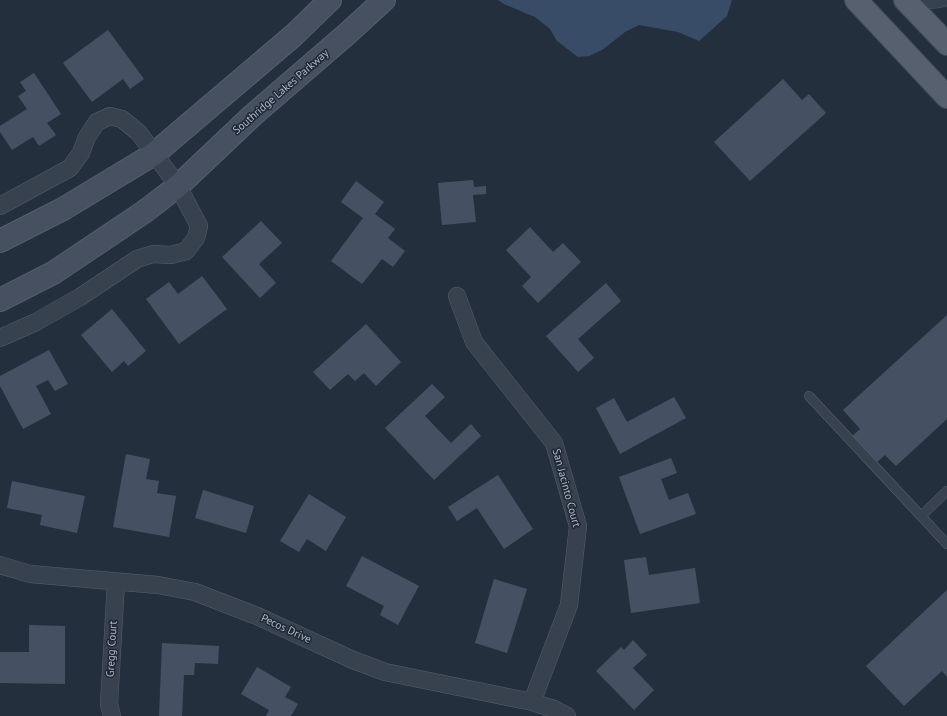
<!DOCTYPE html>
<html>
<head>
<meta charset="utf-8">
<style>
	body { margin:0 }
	canvas { display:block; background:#242f3e }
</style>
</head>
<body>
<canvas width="947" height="716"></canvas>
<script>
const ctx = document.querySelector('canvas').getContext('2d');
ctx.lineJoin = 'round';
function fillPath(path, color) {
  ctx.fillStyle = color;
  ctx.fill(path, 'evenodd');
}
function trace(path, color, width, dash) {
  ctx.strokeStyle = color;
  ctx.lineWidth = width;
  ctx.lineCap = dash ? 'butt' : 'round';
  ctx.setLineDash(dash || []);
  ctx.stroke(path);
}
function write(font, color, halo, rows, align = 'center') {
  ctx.font = font + ' "PT Sans",sans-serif';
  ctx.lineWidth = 3;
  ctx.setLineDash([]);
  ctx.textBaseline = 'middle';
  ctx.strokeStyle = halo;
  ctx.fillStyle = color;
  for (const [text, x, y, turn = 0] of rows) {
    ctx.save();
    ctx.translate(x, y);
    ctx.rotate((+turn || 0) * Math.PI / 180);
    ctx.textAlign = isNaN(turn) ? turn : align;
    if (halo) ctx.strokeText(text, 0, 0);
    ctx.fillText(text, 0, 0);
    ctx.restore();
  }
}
fillPath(new Path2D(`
	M 498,0 L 732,0 L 727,16 L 699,41 L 678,32 L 639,25 L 625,32 L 602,50 L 589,56 L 578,57 L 557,41 L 550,29 L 535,17 L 504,4 Z`), '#394c67');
fillPath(new Path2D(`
	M 108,30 L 144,79 L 130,89 L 123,79 L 92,102 L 63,63 Z
	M 34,73 L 61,114 L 47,123 L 56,135 L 39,146 L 33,137 L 12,150 L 0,132 L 0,126 L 27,109 L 18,96 L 26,91 L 20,82 Z
	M 783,79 L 802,100 L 809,94 L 826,113 L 750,181 L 714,142 Z
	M 473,180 L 474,187 L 486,186 L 486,194 L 473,195 L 476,222 L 442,225 L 438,183 Z
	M 356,181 L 384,202 L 375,214 L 395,229 L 388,238 L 405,251 L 393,267 L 382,259 L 362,284 L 331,261 L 363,218 L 341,202 Z
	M 261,221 L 282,243 L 259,264 L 276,283 L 260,298 L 222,257 Z
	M 530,227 L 553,252 L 563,243 L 581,262 L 538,303 L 522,286 L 531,277 L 506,250 Z
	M 202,276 L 227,309 L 179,344 L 146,299 L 169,282 L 178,294 Z
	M 606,283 L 621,301 L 578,339 L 594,358 L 578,372 L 546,336 Z
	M 112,309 L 146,351 L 128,366 L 124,361 L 112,372 L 81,335 Z
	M 947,315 L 947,419 L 896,466 L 885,455 L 876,463 L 851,437 L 860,429 L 843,410 Z
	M 366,324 L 401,362 L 376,386 L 364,373 L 355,381 L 348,374 L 330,390 L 313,372 Z
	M 49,350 L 68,384 L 55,391 L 48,380 L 36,386 L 51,414 L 23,429 L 0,386 L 0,376 Z
	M 432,384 L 445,397 L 425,416 L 451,443 L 471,424 L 481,436 L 434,480 L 385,428 Z
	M 674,397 L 686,418 L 620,454 L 596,408 L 614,398 L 627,422 Z
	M 126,454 L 150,459 L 146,479 L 159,481 L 157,493 L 176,496 L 169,537 L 113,527 Z
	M 671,458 L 677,473 L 661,479 L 669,500 L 688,493 L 696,514 L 640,534 L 619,477 Z
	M 498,475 L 533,529 L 504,549 L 477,508 L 457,521 L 448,507 Z
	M 12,481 L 85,496 L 77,533 L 40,525 L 42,515 L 7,508 Z
	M 203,490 L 254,506 L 246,533 L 195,518 Z
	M 309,494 L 346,517 L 326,551 L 307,539 L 299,552 L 280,541 Z
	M 362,556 L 419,586 L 398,625 L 380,615 L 384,606 L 346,586 Z
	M 646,557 L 649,575 L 695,568 L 700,603 L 631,613 L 624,560 Z
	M 494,579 L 527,589 L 507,653 L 475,643 Z
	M 947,590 L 947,677 L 942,671 L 904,706 L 866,666 Z
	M 29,625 L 65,626 L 65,684 L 0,683 L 0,652 L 29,652 Z
	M 633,640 L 647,655 L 633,668 L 654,690 L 634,710 L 596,671 L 621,647 L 624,650 Z
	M 162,643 L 219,646 L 218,664 L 195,663 L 194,675 L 184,675 L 182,716 L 159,716 Z
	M 257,667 L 291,687 L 285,697 L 298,704 L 291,716 L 266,716 L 269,710 L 241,694 Z`), '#455162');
const lane = new Path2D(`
	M 913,2 C 925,5 936,5 947,1
	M 809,396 L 921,516
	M 947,491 L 921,516 L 947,544`);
const street = new Path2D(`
	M 0,206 L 70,168 L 81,153 L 87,137 L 97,122 L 110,116 L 122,119 L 139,133 L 178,186 L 199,226 L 196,238 L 186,251 L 171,255 L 153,254 L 137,259 L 80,297 L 36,322 L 0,338
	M 457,296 L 474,342 L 554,443 L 578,526 L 569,605 L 532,702
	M 0,565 L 30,574 L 158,585 L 195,592 L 257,616 L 353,660 L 385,672 L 532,702 L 554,709 L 567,716
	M 112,716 L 109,704 L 116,582`);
const secondary = new Path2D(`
	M 0,241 L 63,209 L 154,154 L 294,35 L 330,0
	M 0,300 L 53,273 L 144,212 L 178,186 L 253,115 L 348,33 L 384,0`);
const primary = new Path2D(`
	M 856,0 L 947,97
	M 905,0 L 947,44`);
trace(lane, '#565f6c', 10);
trace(street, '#565f6c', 18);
trace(secondary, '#565f6c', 24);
trace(primary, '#414a57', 24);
trace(lane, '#38414e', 9);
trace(street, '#38414e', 17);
trace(secondary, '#465061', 22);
trace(primary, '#56606e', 22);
write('11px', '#b4bcc9', '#1d2633', [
	["Southridge Lakes Parkway",281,92,-41],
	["San Jacinto Court",566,488,75],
	["Pecos Drive",286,629,25],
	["Gregg Court",112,649,-87]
]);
</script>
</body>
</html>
